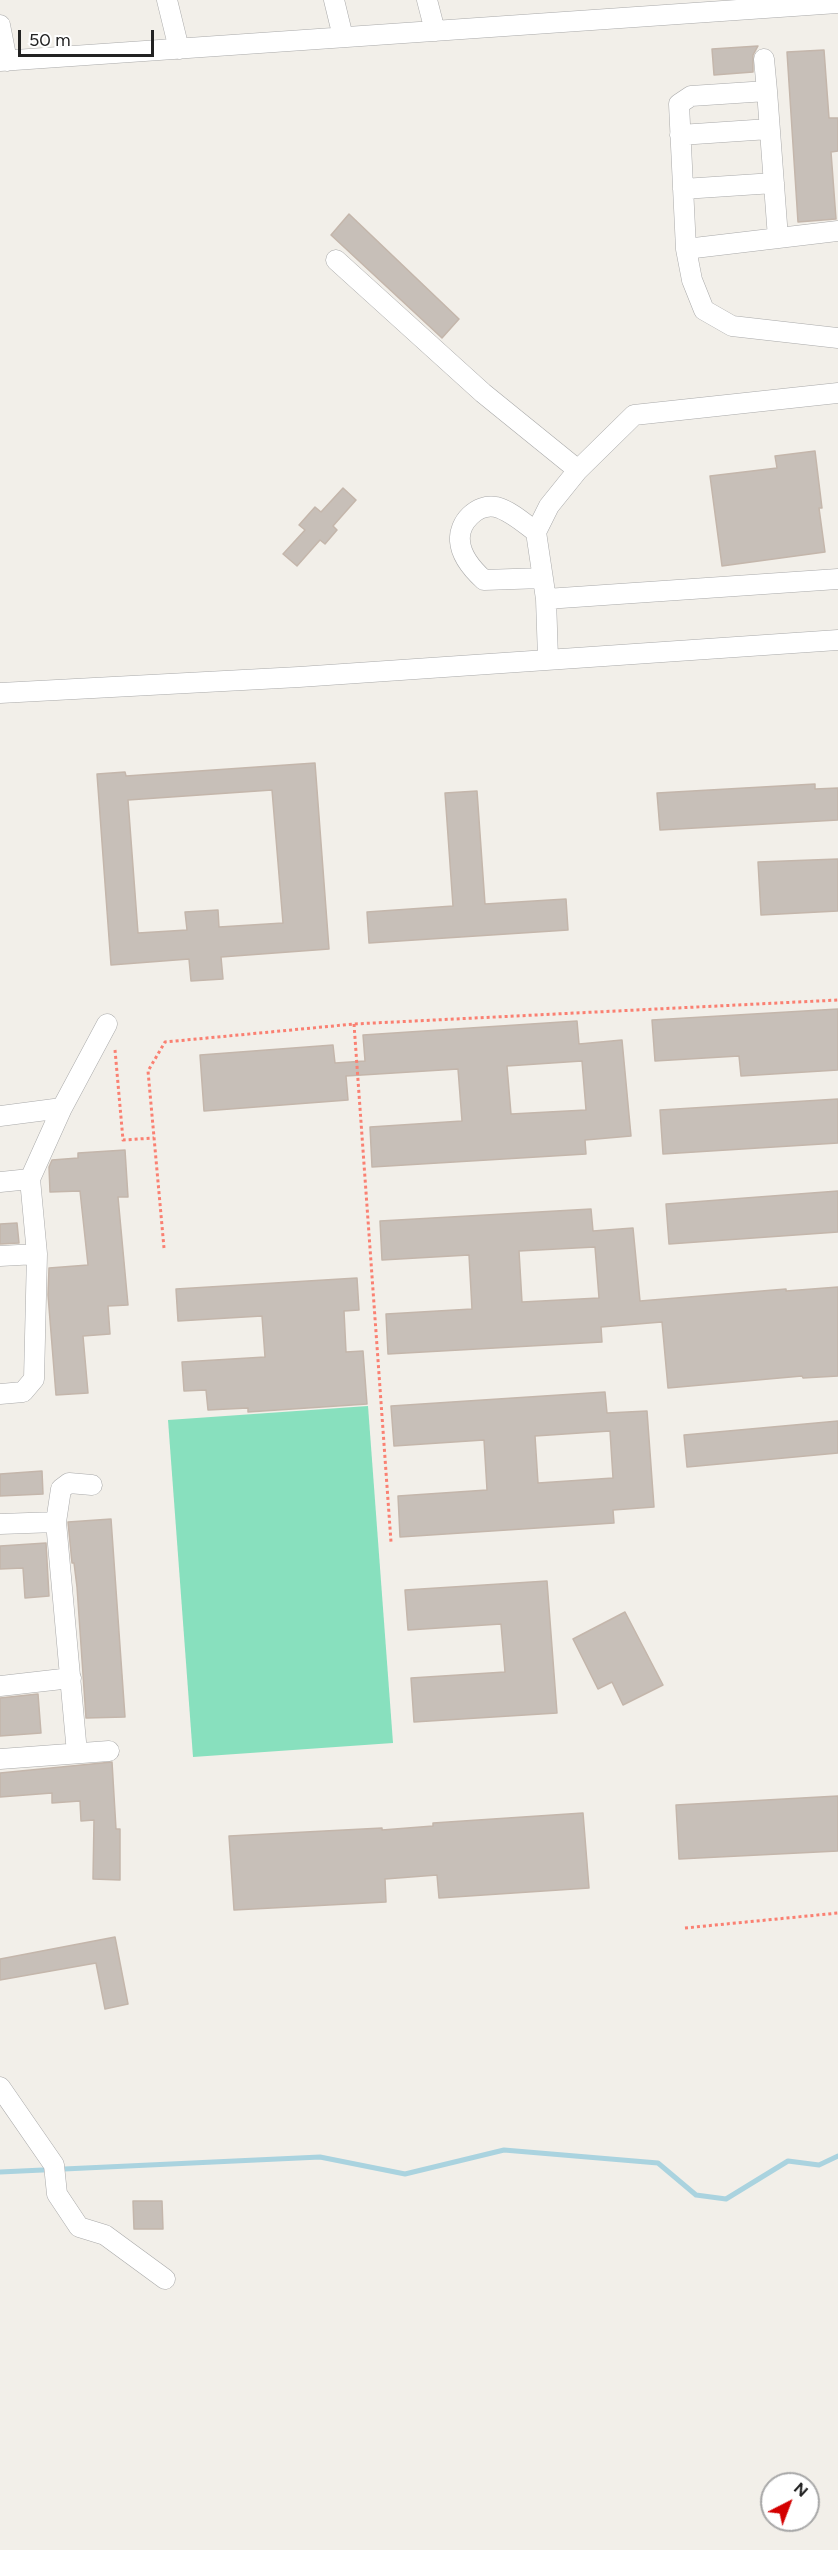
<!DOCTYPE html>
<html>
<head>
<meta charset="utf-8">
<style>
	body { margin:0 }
	#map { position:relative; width:838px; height:2550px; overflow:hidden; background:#f2efe9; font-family:Figtree,sans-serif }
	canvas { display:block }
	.north { position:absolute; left:760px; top:2472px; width:60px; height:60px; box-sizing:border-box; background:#fff; border:2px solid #a7a7a7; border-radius:50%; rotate:42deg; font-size:16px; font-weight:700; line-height:24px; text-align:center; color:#222 }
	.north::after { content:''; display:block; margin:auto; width:21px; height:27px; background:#d40000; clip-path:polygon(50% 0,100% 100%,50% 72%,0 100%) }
	.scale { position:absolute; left:18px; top:30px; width:136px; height:27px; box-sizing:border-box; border:3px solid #222; border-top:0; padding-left:8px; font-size:18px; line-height:21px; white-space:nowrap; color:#222; -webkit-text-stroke:4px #fff; paint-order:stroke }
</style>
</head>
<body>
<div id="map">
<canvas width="838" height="2550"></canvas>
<div class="north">N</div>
<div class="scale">50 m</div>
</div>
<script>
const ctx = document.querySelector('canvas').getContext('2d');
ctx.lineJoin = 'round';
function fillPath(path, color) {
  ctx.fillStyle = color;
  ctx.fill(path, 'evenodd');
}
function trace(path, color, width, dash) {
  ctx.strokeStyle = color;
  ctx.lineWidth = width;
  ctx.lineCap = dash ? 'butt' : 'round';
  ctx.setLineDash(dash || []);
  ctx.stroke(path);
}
fillPath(new Path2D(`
	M 368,1406 L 393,1743 L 193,1757 L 168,1420 Z`), '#88e0be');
trace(new Path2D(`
	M 0,2172 L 320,2157 L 405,2174 L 504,2150 L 658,2163 L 696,2195 L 726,2199 L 788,2161 L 819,2165 L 838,2156`), '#aad3df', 5);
const building = new Path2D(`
	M 758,46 L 753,55 L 753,72 L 714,75 L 712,49 Z
	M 824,50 L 829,118 L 838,118 L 838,151 L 831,152 L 836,219 L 798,222 L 787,52 Z
	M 349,214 L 459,319 L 442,338 L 331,235 Z
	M 815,451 L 822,508 L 819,508 L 825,552 L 722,566 L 710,476 L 777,468 L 775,456 Z
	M 343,488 L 356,500 L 333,526 L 337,530 L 325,544 L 320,540 L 297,566 L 283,554 L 305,530 L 299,525 L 315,507 L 321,512 Z
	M 315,763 L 329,949 L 221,957 L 223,979 L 191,981 L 189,959 L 111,965 L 97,774 L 125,772 L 126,776 ZM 272,790 L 283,923 L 219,927 L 218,910 L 185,912 L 187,930 L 138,933 L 128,800 Z
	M 815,784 L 815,789 L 838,788 L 838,820 L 660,830 L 657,793 Z
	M 477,791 L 485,904 L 566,899 L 568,930 L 369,943 L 367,912 L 453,906 L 445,793 Z
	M 838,859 L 838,911 L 761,915 L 758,862 Z
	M 838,1009 L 838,1070 L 741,1076 L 739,1056 L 655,1061 L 652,1020 Z
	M 577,1021 L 579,1044 L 622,1040 L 631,1136 L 585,1140 L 586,1154 L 372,1167 L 370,1127 L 462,1121 L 458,1069 L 346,1076 L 348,1100 L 204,1111 L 200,1055 L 333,1045 L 335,1063 L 365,1061 L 363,1035 ZM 582,1061 L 586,1110 L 511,1114 L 507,1066 Z
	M 838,1099 L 838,1143 L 663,1154 L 660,1110 Z
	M 125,1150 L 128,1197 L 118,1197 L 128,1305 L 108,1306 L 110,1334 L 83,1336 L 88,1393 L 56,1395 L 48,1295 L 49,1268 L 88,1265 L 80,1191 L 50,1192 L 49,1167 L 52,1160 L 78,1158 L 78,1153 Z
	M 838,1191 L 838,1232 L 669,1244 L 666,1204 Z
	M 591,1209 L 593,1231 L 633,1228 L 640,1301 L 786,1289 L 786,1291 L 838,1287 L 838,1376 L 803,1378 L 802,1376 L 668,1388 L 662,1322 L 601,1327 L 602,1342 L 388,1354 L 386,1314 L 472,1309 L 469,1255 L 382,1260 L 380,1221 ZM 595,1247 L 599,1298 L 522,1302 L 519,1251 Z
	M 17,1223 L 19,1243 L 0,1244 L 0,1224 Z
	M 357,1278 L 359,1310 L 344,1311 L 346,1352 L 363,1351 L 367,1404 L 248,1412 L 248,1408 L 208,1410 L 206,1390 L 184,1391 L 182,1362 L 265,1357 L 262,1316 L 178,1321 L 176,1289 Z
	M 605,1392 L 607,1413 L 647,1411 L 654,1507 L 613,1510 L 614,1523 L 400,1537 L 398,1496 L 487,1490 L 484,1440 L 394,1446 L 391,1406 ZM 610,1431 L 613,1478 L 538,1483 L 535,1436 Z
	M 838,1421 L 838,1453 L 687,1467 L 684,1435 Z
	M 42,1471 L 43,1494 L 0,1496 L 0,1474 Z
	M 111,1519 L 125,1717 L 86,1718 L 77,1587 L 74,1563 L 72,1563 L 68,1522 Z
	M 46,1543 L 49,1596 L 25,1598 L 23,1568 L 0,1569 L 0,1546 Z
	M 547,1581 L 557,1713 L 414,1722 L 411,1678 L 505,1672 L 501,1624 L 408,1630 L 405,1590 Z
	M 625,1612 L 663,1685 L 623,1705 L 612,1682 L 598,1689 L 573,1639 Z
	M 38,1694 L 41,1733 L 0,1736 L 0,1698 Z
	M 112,1762 L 116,1829 L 120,1829 L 120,1880 L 93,1879 L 94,1820 L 81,1821 L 80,1801 L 52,1803 L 52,1793 L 0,1797 L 0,1773 Z
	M 838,1796 L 838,1851 L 679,1859 L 676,1805 Z
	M 583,1813 L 589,1888 L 439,1898 L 437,1875 L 385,1879 L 386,1902 L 234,1910 L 229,1836 L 382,1828 L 382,1830 L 433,1826 L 433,1823 Z
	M 115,1937 L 128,2004 L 105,2009 L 96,1963 L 0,1980 L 0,1959 Z
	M 133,2201 L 162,2201 L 163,2229 L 134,2229 Z`);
fillPath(building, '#c7bfb8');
trace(building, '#c4b6ab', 1.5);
const minor = new Path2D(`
	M 167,0 L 179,49
	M 334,0 L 343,37
	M 427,0 L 435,31
	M 0,25 L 7,61
	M 764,59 L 767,91
	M 0,61 L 838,3
	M 680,135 L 769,129
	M 683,189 L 774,183
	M 778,238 L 767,91 L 691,96 L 679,104 L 686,249 L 692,280 L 704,310 L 732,326 L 838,338
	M 686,249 L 838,231
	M 336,260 L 483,393 L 578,470
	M 536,532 C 524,523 511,511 496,507 C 477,503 458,523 460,541 C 461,557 473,570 484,580 L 543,578
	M 546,599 L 838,579
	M 548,658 L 546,599 L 536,532 L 549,506 L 578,470 L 634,415 L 838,393
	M 0,693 L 299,677 L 838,640
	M 0,1116 L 62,1108
	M 0,1182 L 30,1179
	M 0,1256 L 37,1254
	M 0,1394 L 23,1392 L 34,1379 L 37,1254 L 30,1179 L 62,1108 L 107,1024
	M 0,1524 L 56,1522
	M 0,1686 L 71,1678
	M 77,1753 L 56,1522 L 61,1489 L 69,1483 L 92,1485
	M 0,1759 L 109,1751
	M 0,2087 L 54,2165 L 57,2194 L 79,2227 L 105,2235 L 165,2279`);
trace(minor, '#a9a9a9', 21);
trace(new Path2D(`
	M 354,1024 L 391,1542
	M 115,1050 L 123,1140 L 154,1138
	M 164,1248 L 148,1071 L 165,1042 L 354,1024 L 838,1000
	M 685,1928 L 838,1913`), '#fa8072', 3, [3, 3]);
trace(minor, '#fff', 20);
</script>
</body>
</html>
